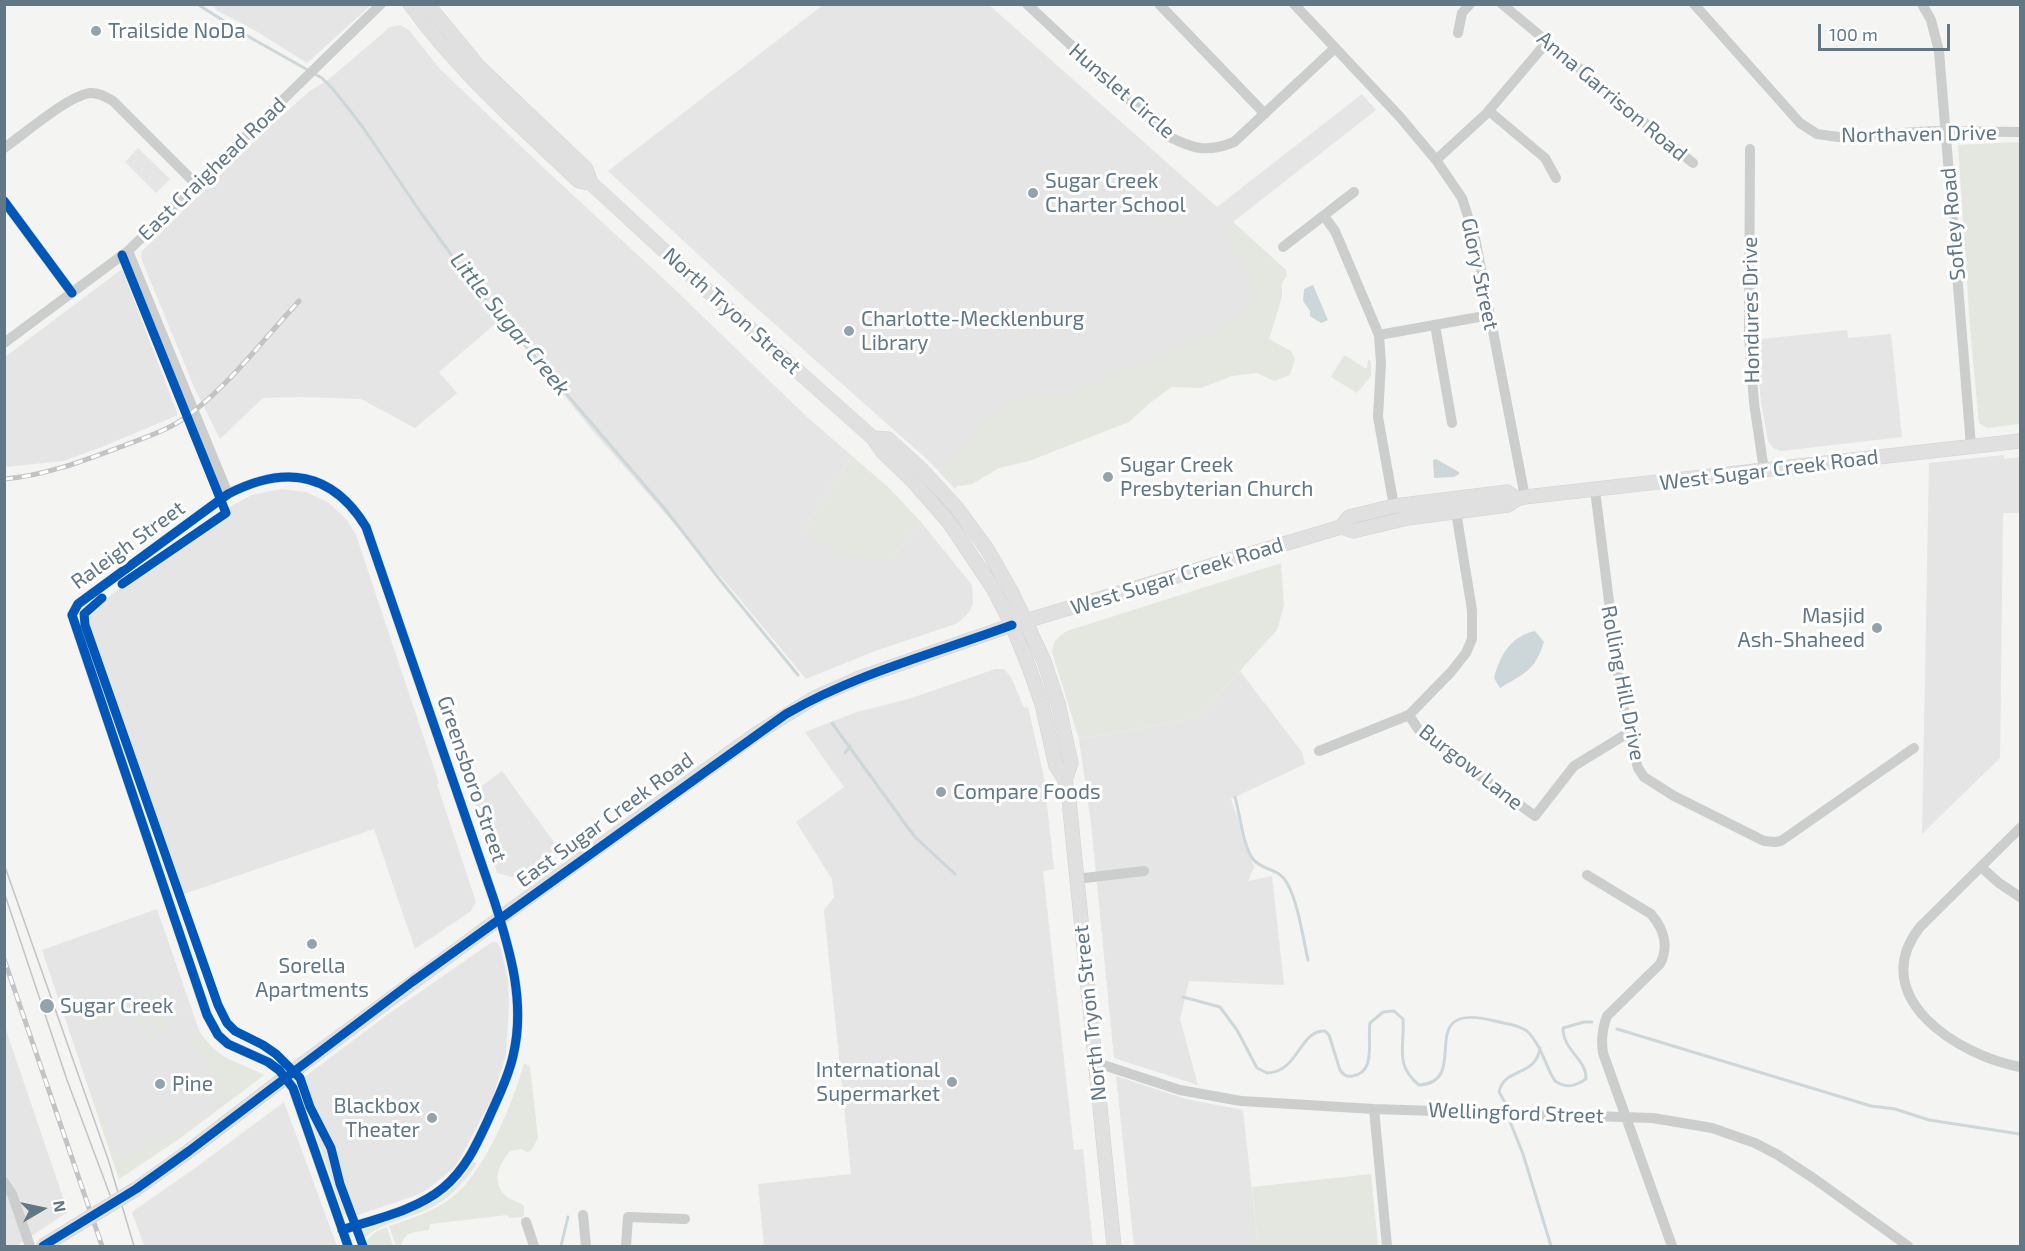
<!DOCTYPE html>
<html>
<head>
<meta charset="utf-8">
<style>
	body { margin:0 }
	#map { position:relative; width:2025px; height:1251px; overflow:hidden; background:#f4f4f2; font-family:"Exo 2",sans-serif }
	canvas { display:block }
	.frame { position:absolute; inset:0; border:6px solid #617785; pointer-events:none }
	.north { position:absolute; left:12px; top:1179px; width:60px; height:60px; -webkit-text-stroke:4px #fff; paint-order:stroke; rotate:81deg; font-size:16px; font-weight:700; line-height:24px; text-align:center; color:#617785 }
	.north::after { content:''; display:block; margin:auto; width:21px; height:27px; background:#617785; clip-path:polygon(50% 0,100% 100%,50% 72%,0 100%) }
	.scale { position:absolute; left:1818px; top:24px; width:132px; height:27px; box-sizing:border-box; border:3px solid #617785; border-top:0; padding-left:8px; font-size:18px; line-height:21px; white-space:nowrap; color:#617785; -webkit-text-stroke:4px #fff; paint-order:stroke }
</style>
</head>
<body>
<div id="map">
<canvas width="2025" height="1251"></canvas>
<div class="frame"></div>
<div class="north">N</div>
<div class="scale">100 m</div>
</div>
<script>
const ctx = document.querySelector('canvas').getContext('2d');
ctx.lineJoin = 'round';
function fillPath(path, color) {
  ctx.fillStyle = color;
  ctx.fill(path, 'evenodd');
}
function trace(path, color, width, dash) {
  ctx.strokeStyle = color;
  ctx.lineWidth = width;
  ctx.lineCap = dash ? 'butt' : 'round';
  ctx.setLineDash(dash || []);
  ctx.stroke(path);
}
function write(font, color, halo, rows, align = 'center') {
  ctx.font = font + ' "Exo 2",sans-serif';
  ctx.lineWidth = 6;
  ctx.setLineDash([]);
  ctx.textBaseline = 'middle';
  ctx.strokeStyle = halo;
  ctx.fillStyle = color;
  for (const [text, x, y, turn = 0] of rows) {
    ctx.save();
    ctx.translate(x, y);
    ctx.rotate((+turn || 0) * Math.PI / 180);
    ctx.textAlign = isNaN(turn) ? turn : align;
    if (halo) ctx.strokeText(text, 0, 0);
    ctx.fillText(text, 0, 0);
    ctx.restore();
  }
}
fillPath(new Path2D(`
	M 212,5 L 371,5 L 307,63 L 256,31 L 218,11 Z
	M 823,5 L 989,5 L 1217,207 L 1362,94 L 1376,110 L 1233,222 L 1286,270 L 1262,319 L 1100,401 L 1033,404 L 955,489 L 930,462 L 742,295 L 608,171 Z
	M 400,25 L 409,30 L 440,69 L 548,172 L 668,283 L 805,415 L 852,456 L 803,530 L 890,560 L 921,522 L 972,585 L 973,603 L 970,611 L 958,623 L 875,651 L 806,679 L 734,592 L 592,430 L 502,318 L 439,372 L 457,393 L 415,428 L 361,399 L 302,397 L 263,398 L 220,439 L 194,387 L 141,258 L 142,251 L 271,125 L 311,90 L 328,80 L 390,27 Z
	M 138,148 L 170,179 L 156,193 L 125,162 Z
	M 122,269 L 178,415 L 97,449 L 63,461 L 5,467 L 5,357 Z
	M 1847,330 L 1848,338 L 1891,334 L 1902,437 L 1781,451 L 1773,448 L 1768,441 L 1761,402 L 1756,341 L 1761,339 Z
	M 2004,455 L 2004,459 L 2020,457 L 2020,513 L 2003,513 L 2000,758 L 1922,834 L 1929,463 Z
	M 281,489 L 306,492 L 329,503 L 347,520 L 356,535 L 439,783 L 437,784 L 476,902 L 471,911 L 415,949 L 374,829 L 178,896 L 84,615 L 233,505 L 252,495 Z
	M 995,669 L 1004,669 L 1011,677 L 1024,708 L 1028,707 L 1044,777 L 1054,869 L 1043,871 L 1074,1150 L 1083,1149 L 1093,1246 L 764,1246 L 758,1184 L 851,1174 L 824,910 L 834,897 L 832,879 L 796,822 L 844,787 L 805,732 L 854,713 L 912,698 Z
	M 1240,671 L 1302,752 L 1305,764 L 1231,799 L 1254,867 L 1248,881 L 1272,876 L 1284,985 L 1189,981 L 1180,1019 L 1198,1085 L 1114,1058 L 1091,823 L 1079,739 L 1197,718 Z
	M 502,771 L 559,849 L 516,878 L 497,873 L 472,793 Z
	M 157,909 L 200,1033 L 211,1046 L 223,1057 L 264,1075 L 180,1138 L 119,1179 L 42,950 Z
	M 492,942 L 497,942 L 501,949 L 508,981 L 509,1007 L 506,1055 L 493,1096 L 462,1155 L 454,1168 L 428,1189 L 417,1195 L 355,1216 L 346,1216 L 343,1213 L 298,1082 L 387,1015 Z
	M 4,1024 L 68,1212 L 16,1246 L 5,1246 Z
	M 1116,1076 L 1186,1099 L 1243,1110 L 1258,1246 L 1134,1246 Z
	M 284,1102 L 337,1246 L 144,1246 L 132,1212 L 198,1166 Z`), '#e4e5e4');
fillPath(new Path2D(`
	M 2020,142 L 2020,424 L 1987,428 L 1979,423 L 1970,328 L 1958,145 Z
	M 1233,222 L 1286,270 L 1287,276 L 1282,282 L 1282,297 L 1269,339 L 1291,351 L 1295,359 L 1290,375 L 1274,381 L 1257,373 L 1232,376 L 1201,388 L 1172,387 L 1151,402 L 1129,422 L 1029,461 L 999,468 L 972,484 L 960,486 L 945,475 L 943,467 L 997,411 L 1011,401 L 1030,396 L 1070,396 L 1085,387 L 1187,343 L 1216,333 L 1244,313 L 1256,289 L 1222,229 Z
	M 1344,355 L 1365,368 L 1367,368 L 1368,360 L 1371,361 L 1371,376 L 1357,393 L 1331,377 Z
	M 852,456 L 888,487 L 921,522 L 890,560 L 843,556 L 803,530 Z
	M 1281,563 L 1284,605 L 1277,630 L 1197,718 L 1079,739 L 1052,652 C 1053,642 1057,637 1067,631 Z
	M 151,994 L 154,1003 L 158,1003 L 169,1032 L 163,1034 L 152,1019 L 144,996 Z
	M 129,1001 L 127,1006 L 104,1023 L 102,1021 L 91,1028 L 87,1016 Z
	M 134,1004 L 137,1005 L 147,1031 L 152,1029 L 158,1036 L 151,1040 L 130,1010 Z
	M 200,1033 C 219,1060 237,1061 264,1075 L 180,1138 L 119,1179 L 93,1097 L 97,1096 L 112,1143 L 126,1161 L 136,1152 L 159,1139 L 162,1142 L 172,1135 L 173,1137 L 188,1123 L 190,1125 L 197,1122 L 227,1100 L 212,1073 L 213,1072 L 188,1037 Z
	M 524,1063 L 530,1067 L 538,1138 L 531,1151 L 526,1152 L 522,1149 L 510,1151 C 500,1163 491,1180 504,1194 C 509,1200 518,1201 524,1206 L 524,1215 L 522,1217 L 509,1218 L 508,1215 L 430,1224 L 429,1230 C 416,1232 404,1231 401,1246 L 396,1246 L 389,1226 C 413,1218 437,1211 456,1194 C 486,1168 514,1101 524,1063 Z
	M 209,1075 L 225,1099 L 209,1111 L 208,1110 L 221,1100 L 205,1078 Z
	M 473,1162 L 477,1163 C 464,1183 449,1200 426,1210 C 404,1220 382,1222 363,1239 L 360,1230 C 405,1214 447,1206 473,1162 Z
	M 1371,1174 L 1378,1246 L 1258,1246 L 1252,1187 Z
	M 387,1227 L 393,1246 L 366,1246 L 364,1242 L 377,1231 Z`), '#e4e7e0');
fillPath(new Path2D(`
	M 1313,285 L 1328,320 L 1321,323 L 1310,316 L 1310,311 L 1303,301 L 1304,289 Z
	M 1436,459 L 1459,472 L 1459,474 L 1454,477 L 1434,478 L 1433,460 Z
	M 1535,631 L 1544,642 C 1534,672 1526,672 1500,688 L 1494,678 C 1500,655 1511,636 1535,631 Z`), '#cdd7d9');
trace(new Path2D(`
	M 197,4 L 251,38 L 322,78 L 333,89 L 362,126 L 421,213 L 474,286 L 665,509 L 720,580 L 798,675
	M 832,723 L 906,825 L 916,838 L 955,874
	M 845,753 L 850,746
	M 1235,797 C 1240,814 1243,846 1253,859 C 1262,871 1278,867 1287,883 C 1298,902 1303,938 1308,960
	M 1183,997 L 1220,1007 L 1237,1030 L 1257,1068 L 1267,1073 C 1299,1072 1299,1030 1325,1031 L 1329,1035 L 1340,1070 C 1344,1075 1346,1077 1352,1076 C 1377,1073 1367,1040 1370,1023 L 1383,1012 L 1394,1011 L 1403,1019 C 1405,1046 1394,1065 1419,1085 C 1474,1082 1410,999 1495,1021 C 1506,1024 1521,1025 1529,1033 C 1543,1048 1545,1066 1555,1081 C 1567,1089 1575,1086 1586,1079 C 1587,1059 1563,1051 1563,1028 L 1584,1022 L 1592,1022
	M 1617,1029 L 1871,1106 L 1895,1109 L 1929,1120 L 2020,1134
	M 1506,1104 L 1499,1092 C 1504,1067 1536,1077 1540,1048
	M 1509,1119 L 1523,1154 L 1551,1246
	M 561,1246 L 568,1217`), '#cdd7d9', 3);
const major = new Path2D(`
	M 410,4 C 458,71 520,125 579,181 L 591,183
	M 427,4 L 479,67 L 586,169 L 591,183 L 700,284 L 873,438 L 882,451 L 912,480 L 948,521 L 993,588 L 1012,625 L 1030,670 L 1042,704 L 1056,766 L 1065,780 L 1069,800 L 1114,1246
	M 873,438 L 888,439 L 921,469 L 956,507 L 987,549 L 1012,593 L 1044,661 L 1058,703 L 1071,763 L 1065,780
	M 1341,527 L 1349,517 L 1394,506 L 1507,492 L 1517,499
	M 304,1063 L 500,918 L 756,734 L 814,698 L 859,678 L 1012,625 L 1341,527 L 1353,531 L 1408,518 L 1508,505 L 1517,499 L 1525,497 L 2020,441`);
trace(major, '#d1d2d1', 15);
trace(new Path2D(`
	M 1027,4 L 1168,136 C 1193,149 1207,153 1234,142 L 1335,48
	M 1159,4 L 1265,114
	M 1294,4 L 1400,117 L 1436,160 L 1462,198 L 1475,238 L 1525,497
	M 1502,4 L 1693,163
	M 1694,4 L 1800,123 L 1817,134 L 1838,137 L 1935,131 L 2020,132
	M 1922,4 L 1931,20 L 1939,51 L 1971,446
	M 1458,33 L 1462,13 L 1470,4
	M 1489,111 L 1545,158 L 1556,178
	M 4,148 C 23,135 70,94 91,93 C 100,93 106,97 113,101 L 197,185
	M 1750,149 L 1749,336 L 1754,403 L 1764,470
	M 1436,160 L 1486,114 L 1547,42
	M 4,201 L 72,293
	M 1324,216 L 1335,231 L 1379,335 L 1381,363 L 1378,417 L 1394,506
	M 1283,247 L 1354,192
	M 128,251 L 228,494
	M 1435,325 L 1452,423
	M 1379,335 L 1490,315
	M 4,343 L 128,251 L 381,4
	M 1595,490 L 1618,673 L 1628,733 L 1638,768 L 1644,777 L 1674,796 L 1764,841 L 1775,842 L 1781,841 L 1914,748
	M 1409,715 L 1418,729 L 1433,742 L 1535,816 L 1574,766 L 1628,733
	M 1319,751 L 1409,715 L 1451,672 L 1466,653 L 1472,639 L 1472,610 L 1456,512
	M 2020,828 L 1920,927 C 1865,997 1959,1056 2020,1067
	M 1981,867 L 1999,883 L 2020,897
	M 1587,875 L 1651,914 C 1664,929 1669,947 1660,964 L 1607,1016 C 1602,1029 1601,1040 1603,1053 L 1672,1246
	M 1076,879 L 1144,871
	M 1094,1062 L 1180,1090 L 1241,1101 L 1374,1109 L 1653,1118 L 1712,1128 L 1755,1143 L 1778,1155 L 1816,1180 L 1908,1246
	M 1374,1109 L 1387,1246
	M 4,1182 L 12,1194 L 30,1246
	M 583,1215 L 586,1246
	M 526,1222 L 534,1246
	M 342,1230 C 375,1219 415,1211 443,1188 C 465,1170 476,1146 488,1120 C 497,1099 508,1079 513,1056 C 526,1003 510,950 494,900 L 366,527 C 332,471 284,465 228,494 L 78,604 L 72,615 L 207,1015 L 218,1035 L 228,1044 L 268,1062 L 279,1070 L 293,1088 L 348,1246
	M 626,1246 L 628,1217 L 685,1219`), '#cccdcd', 10);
trace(major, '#e0e0e0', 14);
trace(new Path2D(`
	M 4,864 L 108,1159 L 134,1246
	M 4,892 L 67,1080 L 110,1195`), '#c1c3c4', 1.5);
const rail = new Path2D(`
	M 4,479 C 44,476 83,461 120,447 C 144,438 170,430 190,414 C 231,383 264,339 299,301
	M 4,959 L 102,1246`);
trace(rail, '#c1c3c4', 5);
trace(rail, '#fff', 3, [9]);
const majorBridge = new Path2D(`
	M 43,1246 L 136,1189 L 189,1151 L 304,1063`);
trace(majorBridge, '#d1d2d1', 15, []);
trace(majorBridge, '#e0e0e0', 14);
trace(new Path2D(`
	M 4,201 L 72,293
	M 122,255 L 226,513 L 122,584
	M 102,598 L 84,614 L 85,625 L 218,1005 L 227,1023 L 235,1031 L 263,1045 L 276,1054 L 300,1078 L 310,1107 L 331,1148 L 340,1184 L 363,1246
	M 342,1230 C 375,1219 415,1211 443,1188 C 465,1170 476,1146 488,1120 C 497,1099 508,1079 513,1056 C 526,1003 510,950 494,900 L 366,527 C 332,471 284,465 228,494 L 78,604 L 72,615 L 207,1015 L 218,1035 L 228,1044 L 268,1062 L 279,1070 L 293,1088 L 348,1246
	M 43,1246 L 136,1189 L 189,1151 L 412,982 L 786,714 C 857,673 936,653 1012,625`), '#0057b8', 9);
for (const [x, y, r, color] of [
	[96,31,6,"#94a3ab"],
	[1033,193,6,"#94a3ab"],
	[849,331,6,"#94a3ab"],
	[1108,477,6,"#94a3ab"],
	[1877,628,6,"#94a3ab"],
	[941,792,6,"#94a3ab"],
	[312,944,6,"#94a3ab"],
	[47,1006,8,"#94a3ab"],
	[952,1082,6,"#94a3ab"],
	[160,1084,6,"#94a3ab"],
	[432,1118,6,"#94a3ab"]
]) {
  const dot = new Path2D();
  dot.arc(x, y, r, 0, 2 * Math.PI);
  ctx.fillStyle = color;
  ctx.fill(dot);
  trace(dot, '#fff', 2);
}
write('21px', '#617785', '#fff', [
	["Trailside NoDa",108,31],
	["Sugar Creek",1045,181],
	["Charter School",1045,205],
	["Charlotte-Mecklenburg",861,319],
	["Library",861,343],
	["Sugar Creek",1120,465],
	["Presbyterian Church",1120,489],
	["Masjid",1865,616,"right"],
	["Ash-Shaheed",1865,640,"right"],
	["Compare Foods",953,792],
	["Sorella",312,966,"center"],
	["Apartments",312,990,"center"],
	["Sugar Creek",60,1006],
	["International",940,1070,"right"],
	["Supermarket",940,1094,"right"],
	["Pine",172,1084],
	["Blackbox",420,1106,"right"],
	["Theater",420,1130,"right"]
], 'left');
write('21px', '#617785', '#fff', [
	["Hunslet Circle",1122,91,41],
	["Anna Garrison Road",1612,96,40],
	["Northaven Drive",1919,134,-1],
	["East Craighead Road",212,169,-44],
	["Sofley Road",1953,224,-95],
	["Glory Street",1480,274,78],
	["Hondures Drive",1751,310,-91],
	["North Tryon Street",732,311,42],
	["West Sugar Creek Road",1769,470,-7],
	["Raleigh Street",128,545,-36],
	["West Sugar Creek Road",1177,576,-17],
	["Rolling Hill Drive",1623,683,79],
	["Burgow Lane",1471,767,38],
	["Greensboro Street",472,779,71],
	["East Sugar Creek Road",605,820,-36],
	["North Tryon Street",1090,1013,-96],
	["Wellingford Street",1516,1113,2]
]);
write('italic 22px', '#5d7a82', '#fff', [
	["Little Sugar Creek",510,324,51]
]);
</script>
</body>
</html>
